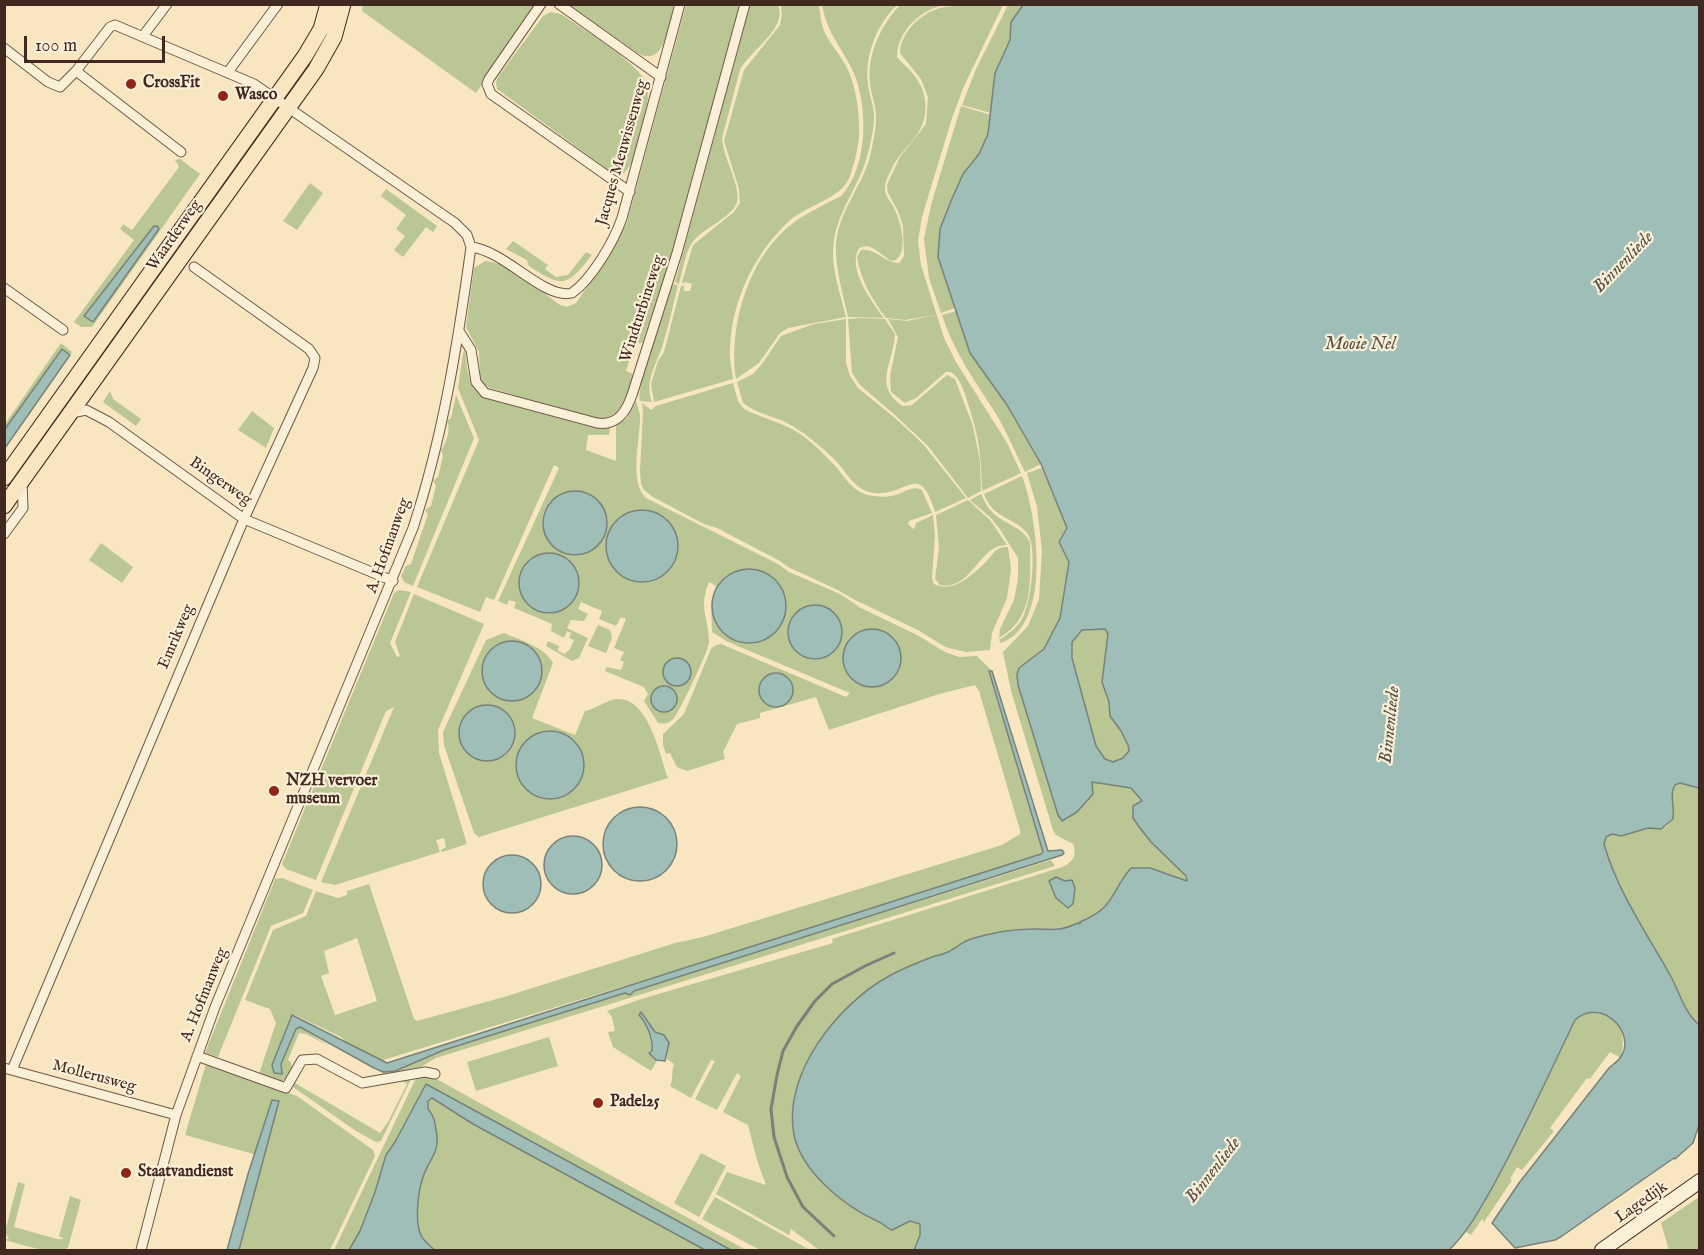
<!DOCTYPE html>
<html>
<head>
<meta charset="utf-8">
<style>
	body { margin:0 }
	#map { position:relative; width:1704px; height:1255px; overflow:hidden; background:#f8e6c1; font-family:"IM FELL English",serif }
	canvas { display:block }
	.frame { position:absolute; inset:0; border:6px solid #402920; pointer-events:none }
	.scale { position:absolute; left:24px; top:36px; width:141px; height:27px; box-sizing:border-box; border:3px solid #402920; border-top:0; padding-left:8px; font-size:18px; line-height:21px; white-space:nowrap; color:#402920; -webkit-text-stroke:4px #faefd7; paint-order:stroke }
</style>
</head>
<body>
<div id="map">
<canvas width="1704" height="1255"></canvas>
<div class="frame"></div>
<div class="scale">100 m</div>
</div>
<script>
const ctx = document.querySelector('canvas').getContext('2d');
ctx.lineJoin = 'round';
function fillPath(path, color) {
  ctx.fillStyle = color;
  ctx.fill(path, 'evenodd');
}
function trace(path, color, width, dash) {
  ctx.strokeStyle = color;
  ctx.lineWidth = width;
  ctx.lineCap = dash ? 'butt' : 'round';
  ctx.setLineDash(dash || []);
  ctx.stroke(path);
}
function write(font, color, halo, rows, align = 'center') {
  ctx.font = font + ' "IM FELL English",serif';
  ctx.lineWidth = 4.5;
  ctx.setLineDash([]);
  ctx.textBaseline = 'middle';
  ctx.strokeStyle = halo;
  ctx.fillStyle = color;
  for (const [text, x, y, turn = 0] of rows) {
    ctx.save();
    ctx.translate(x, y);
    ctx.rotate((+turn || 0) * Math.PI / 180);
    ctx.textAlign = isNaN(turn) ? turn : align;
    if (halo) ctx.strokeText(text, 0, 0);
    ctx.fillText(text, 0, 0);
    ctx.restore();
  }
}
fillPath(new Path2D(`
	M 363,4 L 537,5 L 535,9 L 476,93 L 362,11 Z
	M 901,4 L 945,5 C 921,9 897,31 897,57 C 903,64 913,72 918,81 C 928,96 928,118 918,133 C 910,145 900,153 893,166 C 890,173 885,180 885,188 C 884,196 891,201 894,208 C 900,220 909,250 896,260 L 891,261 L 873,248 L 867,246 L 859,248 C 847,268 871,301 884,318 L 848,317 C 843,293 835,269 836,245 C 838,213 860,189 869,160 C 872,147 876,132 876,119 C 877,107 871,95 870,83 C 867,54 881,25 901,4 Z
	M 970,4 L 1003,5 L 964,86 L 952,118 L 922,217 L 918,241 L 921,265 L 944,338 L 956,362 L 1007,443 L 1021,473 L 982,491 C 981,454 979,436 967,401 C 964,390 960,378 951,372 L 946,372 L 916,398 L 905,403 L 891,392 L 890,376 L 898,337 L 888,319 L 907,321 L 935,315 L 905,320 L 886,318 C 872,299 861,281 857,257 L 861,250 C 876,248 884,263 899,263 L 904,256 L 903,226 L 898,211 L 888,193 L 887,185 L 900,157 L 926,124 L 928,97 L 921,79 L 900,53 C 901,32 920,14 940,8 C 950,6 960,6 970,4 Z
	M 569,5 L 674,5 C 669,23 665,71 636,52 Z
	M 686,5 L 740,5 L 668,267 L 642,343 L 635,343 L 626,371 L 633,374 C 626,396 624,417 597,419 L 490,388 L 484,384 L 480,377 L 479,352 L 466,327 L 474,268 L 485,261 C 510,263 540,290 560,305 L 567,307 L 576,303 L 613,249 L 627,222 Z
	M 750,5 L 778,5 C 788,29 750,50 740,70 L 722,138 C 723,158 741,186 737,202 C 734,215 704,229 695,239 C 685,250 683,270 679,284 L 675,282 Z
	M 781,5 L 819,5 C 820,13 821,23 824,31 C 830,45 842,56 848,70 C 856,88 859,109 859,128 C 860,139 857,149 855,160 C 852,168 851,178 845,185 C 832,201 804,207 788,222 C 754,254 732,301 730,347 C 729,358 732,369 733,379 L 654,402 L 651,384 L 658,361 L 664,352 L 681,286 L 684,286 L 684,291 L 690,291 L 692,284 L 685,282 L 684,284 L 682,282 L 693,245 L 734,212 L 740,203 L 739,189 L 724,141 L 744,70 L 780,25 L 782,15 Z
	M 822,5 L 897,5 C 877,24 864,56 868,84 C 869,95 875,108 874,120 C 873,133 870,147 866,160 C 856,192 835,214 833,250 C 832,272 841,296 846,317 L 788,328 L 780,333 L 759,363 L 736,379 C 728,323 750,251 800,218 C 813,210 827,203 841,196 C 869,167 869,102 851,67 C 838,42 828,34 822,5 Z
	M 1008,5 L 1023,5 L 1011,22 L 1010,40 L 995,73 L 991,113 L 962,105 L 976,69 Z
	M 551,12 L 561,14 C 581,28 641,64 647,85 C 651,99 644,117 640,131 C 636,145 635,164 623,174 L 611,172 L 497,89 L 496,82 L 498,77 L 543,16 Z
	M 961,106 L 991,115 L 988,134 L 979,154 L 963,174 L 940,229 L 949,288 L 955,308 L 941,313 L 929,278 L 924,239 L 931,205 Z
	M 180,159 L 200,174 L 92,327 L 81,327 L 74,322 L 134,240 L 120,229 L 123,224 L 132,230 L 179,167 L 175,160 ZM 157,226 L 159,229 L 93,322 L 85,316 Z
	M 310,183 L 323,193 L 297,230 L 283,221 Z
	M 386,189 L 437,226 L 433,232 L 426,227 L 403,257 L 394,250 L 405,236 L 396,229 L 406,215 L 381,196 Z
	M 513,241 L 548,265 L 545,269 L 556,277 L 568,275 L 586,252 L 592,255 C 566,288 562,288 528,265 L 527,260 L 506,249 Z
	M 673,284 L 678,285 C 673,305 669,325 663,344 C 657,364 644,380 652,402 L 640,401 C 636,383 666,306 673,284 Z
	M 956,311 L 970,353 L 1007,405 L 1041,464 L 1025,472 C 1016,454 1008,435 998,417 C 977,384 954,353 942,315 Z
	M 860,318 L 885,319 L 895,334 C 894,361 872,387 903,406 L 912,405 L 947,375 L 955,379 L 973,426 L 980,461 L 981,491 L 968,498 L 928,446 L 896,416 L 860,385 L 852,373 L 848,319 Z
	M 846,319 L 846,363 L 850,376 L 858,388 L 895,418 L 923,444 L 966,498 L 935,512 C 918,455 904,504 866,491 C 853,486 846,472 837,462 C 831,455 823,449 816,443 C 806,434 793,426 781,420 C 768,415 754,412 743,403 L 737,382 L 753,374 L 762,364 L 781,336 L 814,324 Z
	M 61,343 L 72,352 L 70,355 L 61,349 L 5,429 L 5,424 Z
	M 465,349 C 468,374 467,392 494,401 L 591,427 L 610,428 L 609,435 L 588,435 L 586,450 L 616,461 L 616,426 L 627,418 L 636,401 C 637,405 639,410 640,415 C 641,437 628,481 646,498 L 778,564 L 789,572 L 840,594 L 861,608 L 917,635 L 945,652 L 959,657 L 977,656 L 992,671 L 989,671 L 1048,856 L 380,1061 L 346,1046 L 345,1041 L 341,1037 L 295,1015 L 292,1020 L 290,1020 L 272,1069 L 281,1065 L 296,1028 L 300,1027 L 329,1046 L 306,1034 L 299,1033 L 288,1060 L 291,1062 L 293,1070 L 288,1078 L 279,1082 L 259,1074 L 276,1023 L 270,1009 L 245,1000 L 273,930 L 306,916 L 316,891 L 338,898 L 347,895 L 347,891 L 369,884 L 414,1019 L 417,1021 L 504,997 L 675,943 L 703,937 L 1002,845 L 1020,834 L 1020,830 L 979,691 L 975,685 L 939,694 L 829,730 L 816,697 L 760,713 L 760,718 L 737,724 L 723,752 L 725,759 L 687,771 L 677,767 L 670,753 L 666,754 L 663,745 L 663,734 L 684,714 L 711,649 L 716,645 L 721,644 L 846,697 L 850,693 L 728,642 L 712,632 L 711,601 L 716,586 L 709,582 C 698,608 709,618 709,642 C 709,650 680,711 674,718 C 669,724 665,724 658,723 L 644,701 L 648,694 L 644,687 L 605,671 L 606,667 L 621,670 L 624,662 L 620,660 L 624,652 L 614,648 L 626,619 L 621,617 L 616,626 L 599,619 L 602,611 L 581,602 L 578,609 L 588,614 L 584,621 L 571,620 L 567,628 L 588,638 L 579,658 L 572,661 L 546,646 L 548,641 L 559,646 L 558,651 L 565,654 L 570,649 L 574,640 L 569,638 L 571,633 L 567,631 L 564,638 L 551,631 L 552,624 L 514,608 L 516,602 L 509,600 L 507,605 L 498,601 L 559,468 L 554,465 L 494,600 L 486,597 L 480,612 L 417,587 L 479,440 L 458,388 L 463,354 ZM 575,491 C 608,494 604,514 603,539 C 565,593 504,503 575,491 ZM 637,510 C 693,509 691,588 636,580 C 624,578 617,574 610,563 C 610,536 606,518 637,510 ZM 554,553 L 566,558 L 576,570 L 570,605 C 524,641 492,553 554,553 ZM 752,569 C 774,573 791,592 784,616 C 782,626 773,635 764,639 C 713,662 685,576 752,569 ZM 815,605 C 834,608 844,621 841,640 L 816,660 C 779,655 779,608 815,605 ZM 871,629 C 884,630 893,635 899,647 L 896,673 C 883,689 863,690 849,675 L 849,641 L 862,631 ZM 357,938 L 377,1001 L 335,1015 L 321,976 L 329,973 L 324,951 Z
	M 733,383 L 738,401 L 744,409 C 763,419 786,423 803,436 C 815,445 827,457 837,468 C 845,478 852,489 864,494 C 874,497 886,498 896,495 C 905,492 913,485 922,490 L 932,513 L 909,521 L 908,524 L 913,529 L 915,527 L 916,523 L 933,515 L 935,536 L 932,578 L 934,584 C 953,593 969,577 983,565 C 992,557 994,546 1008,547 L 1011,569 L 1009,584 L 1007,598 L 992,633 L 990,650 L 966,652 L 945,647 L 918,630 L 853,599 L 838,590 L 788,567 L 780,561 L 717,528 L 704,524 L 653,497 L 644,490 L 641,484 L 640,471 L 643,412 L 642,403 L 651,410 L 656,406 Z
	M 110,391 L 113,399 L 141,419 L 136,426 L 103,402 Z
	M 456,395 L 474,438 L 413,586 L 404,582 L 401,576 L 406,566 L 411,564 L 428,514 L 425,510 L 431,506 L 436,485 L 433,481 L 438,477 L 443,456 L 441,450 C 447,443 451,429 447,421 L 451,418 Z
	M 252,411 L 274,428 L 266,448 L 238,430 Z
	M 1042,468 L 1067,528 L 1059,542 L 1069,562 L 1060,618 L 1044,649 L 1019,668 L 1017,674 L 1018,685 L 1058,815 L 1062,821 L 1068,819 L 1091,782 L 1131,788 L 1139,799 L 1143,801 L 1187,877 L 1189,886 L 1121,881 L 1117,891 L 1105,908 L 1094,916 L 1063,930 L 1037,929 L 1006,931 L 970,939 L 946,953 L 937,955 L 889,976 L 861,996 L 842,1014 L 814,1051 L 803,1069 L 797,1086 L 801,1154 L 818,1176 L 869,1214 L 920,1222 L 923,1229 L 919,1250 L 819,1250 L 791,1229 L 789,1235 L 716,1194 L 727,1172 L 766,1185 L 757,1160 L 748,1125 L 723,1112 L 741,1076 L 737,1073 L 717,1110 L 695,1099 L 715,1061 L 711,1060 L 691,1098 L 670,1086 C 674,1079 671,1071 674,1064 L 667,1059 L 669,1043 L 658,1032 L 655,1033 L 641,1013 L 650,1037 L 652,1051 L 657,1061 L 651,1071 L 613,1047 L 608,1032 L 615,1031 L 612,1017 L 607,1011 L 641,999 L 833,943 L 832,939 L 1059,868 C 1071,864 1078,857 1073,844 L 1056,835 L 1053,830 L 1011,691 L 1003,652 L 1028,626 L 1039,599 L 1042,551 L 1037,507 L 1027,473 Z
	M 1022,476 C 1037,515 1053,625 1001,643 L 999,640 C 1008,634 1017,628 1022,619 C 1031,604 1038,546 1027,533 C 1013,516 994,520 984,494 Z
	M 981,494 C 984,500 987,507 991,511 C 1003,524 1022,526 1030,542 C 1030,569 1034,605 1014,626 C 1010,631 1004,634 999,638 L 1000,629 L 1014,600 L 1018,579 L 1018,558 L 999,528 L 990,517 L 970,500 Z
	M 968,500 L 990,520 L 1007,545 C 979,544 972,591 940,585 L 935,579 L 939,548 L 936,515 Z
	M 101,543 L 133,567 L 122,583 L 89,560 Z
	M 399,590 L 411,592 L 390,643 L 397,657 L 400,656 L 395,642 L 414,594 L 484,624 L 438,730 L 439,753 L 467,844 L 442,852 L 441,850 L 446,847 L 444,838 L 436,840 L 440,852 L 335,885 L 321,882 L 394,707 L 386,711 L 316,880 L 286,869 L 282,864 L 394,593 Z
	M 598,625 L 610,630 L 612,638 L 606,653 L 588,646 Z
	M 1082,629 L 1105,629 L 1108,634 L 1102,682 L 1109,702 L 1110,716 L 1121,731 L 1128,745 L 1129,751 L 1123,758 L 1113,762 L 1105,759 L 1096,746 L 1072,658 L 1072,642 Z
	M 504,633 C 520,640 545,647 553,663 L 532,718 L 575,735 L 585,711 C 596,709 606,700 617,699 C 648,696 660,755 668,778 L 479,837 L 474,833 L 444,745 L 443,732 L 486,640 ZM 505,641 C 533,639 550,665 536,689 L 500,698 L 486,687 L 493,647 ZM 483,705 L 494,706 L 505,711 C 508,718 516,729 515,737 C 512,772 455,767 460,726 ZM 543,732 C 559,730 571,735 580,748 L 522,784 C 512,761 519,740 543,732 Z
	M 1680,783 L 1699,788 L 1699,1025 C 1683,1011 1679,990 1669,973 C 1645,931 1617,890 1604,844 L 1606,837 C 1613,833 1617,836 1624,835 C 1632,834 1638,829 1646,828 C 1651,828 1656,829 1660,829 C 1679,825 1671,800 1673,788 Z
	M 1051,860 L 1055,866 L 436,1058 L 421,1067 L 385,1075 L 374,1068 L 384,1072 L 396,1071 L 444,1050 L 625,993 L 630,995 L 634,991 Z
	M 282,878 L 313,890 L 303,913 L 271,926 L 218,1057 L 205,1053 L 275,879 Z
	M 1583,1013 C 1615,1011 1628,1026 1621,1058 L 1610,1052 L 1590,1079 L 1587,1078 L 1550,1128 L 1554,1131 L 1522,1170 L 1517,1167 L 1510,1179 L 1512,1180 L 1484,1222 L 1482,1219 L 1471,1235 L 1466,1232 L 1522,1132 L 1575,1020 Z
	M 549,1037 L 558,1066 L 476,1091 L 467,1062 Z
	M 206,1064 L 297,1096 L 373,1150 L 375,1156 L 330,1250 L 239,1250 L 264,1157 L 185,1135 Z
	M 431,1076 L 746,1250 L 731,1250 L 426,1085 L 395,1142 L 386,1155 L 375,1192 L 360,1231 L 349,1250 L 334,1250 L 415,1080 L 417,1077 Z
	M 412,1077 L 381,1141 L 376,1142 L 356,1131 L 293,1087 L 295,1083 L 380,1133 L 388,1122 L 407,1084 L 399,1079 Z
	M 429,1097 L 473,1124 L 705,1250 L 435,1250 L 419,1235 L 415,1216 Z
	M 701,1153 L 726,1166 L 699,1217 L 674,1203 Z
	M 18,1182 L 25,1184 L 14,1227 L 57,1239 L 64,1239 L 59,1236 L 70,1196 L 81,1200 L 68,1248 C 50,1255 23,1245 5,1240 L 5,1239 L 9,1239 L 5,1232 Z
	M 715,1197 L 810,1250 L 760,1250 L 702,1219 Z
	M 1699,1197 L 1699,1250 L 1669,1250 L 1661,1223 Z`), '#bac694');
const water = new Path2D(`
	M 1023,5 L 1699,5 L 1699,788 L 1680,783 L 1675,785 C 1669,795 1675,807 1673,819 L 1661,829 L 1648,828 L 1621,836 L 1612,834 L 1606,837 L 1604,844 C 1617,890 1645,931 1669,973 C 1679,990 1683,1011 1699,1025 L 1699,1125 L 1693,1143 L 1675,1159 L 1674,1158 L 1562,1236 L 1555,1240 L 1515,1248 L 1492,1223 L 1519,1183 L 1609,1068 C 1612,1065 1617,1062 1620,1058 C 1638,1034 1602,996 1575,1020 C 1548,1076 1523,1132 1493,1186 C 1480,1209 1468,1232 1449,1250 L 914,1250 L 920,1235 L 920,1224 L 910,1221 L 892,1230 C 886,1228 883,1223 877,1221 C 844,1206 802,1172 794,1135 C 782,1074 838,1004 889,976 C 903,968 919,962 935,956 C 939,955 944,954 948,952 C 955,949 963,941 971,939 C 990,933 1013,929 1034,929 C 1053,929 1058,932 1078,923 L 1080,924 L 1080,922 C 1116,907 1109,894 1131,868 L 1150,868 L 1187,881 L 1186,876 L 1151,842 L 1140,828 L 1133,818 L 1133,806 L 1142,801 L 1131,788 L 1092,782 L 1093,794 L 1077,812 L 1062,821 L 1058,815 L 1018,685 L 1017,674 L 1019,668 L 1044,649 L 1060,618 L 1069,562 L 1059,542 L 1067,528 L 1041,464 L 1007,405 L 970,353 L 938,257 L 940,229 L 951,201 L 963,174 L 979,154 L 988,134 L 995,73 L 1010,40 L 1011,22 ZM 1105,629 L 1108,634 L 1102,682 L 1109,702 L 1110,716 L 1121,731 L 1128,745 L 1129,751 L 1123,758 L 1113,762 L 1105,759 L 1096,746 L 1072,658 L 1072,642 L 1082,630 Z
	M 154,226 L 157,226 L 159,229 L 93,322 L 84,316 Z
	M 62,349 L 70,355 L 5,448 L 5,429 Z
	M543 523a32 32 0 1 1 64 0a32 32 0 1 1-64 0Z
	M606 546a36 36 0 1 1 72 0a36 36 0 1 1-72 0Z
	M519 583a30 30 0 1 1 60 0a30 30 0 1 1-60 0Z
	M712 606a37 37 0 1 1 74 0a37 37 0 1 1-74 0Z
	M788 632a27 27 0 1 1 54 0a27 27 0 1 1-54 0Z
	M843 658a29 29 0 1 1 58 0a29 29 0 1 1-58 0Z
	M482 671a30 30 0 1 1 60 0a30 30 0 1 1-60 0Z
	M663 672a14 14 0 1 1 28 0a14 14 0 1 1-28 0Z
	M 989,671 L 992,671 L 1048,851 L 1062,850 L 1064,853 L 1062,855 L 634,991 L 630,995 L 625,993 L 444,1050 L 395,1071 L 384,1072 L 374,1068 L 300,1027 L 296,1029 L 281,1064 L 282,1074 L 274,1073 L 272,1065 L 292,1015 L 387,1063 L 1041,854 L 1043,852 Z
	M759 690a17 17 0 1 1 34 0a17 17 0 1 1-34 0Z
	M651 699a13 13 0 1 1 26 0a13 13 0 1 1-26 0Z
	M459 733a28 28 0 1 1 56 0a28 28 0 1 1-56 0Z
	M516 765a34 34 0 1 1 68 0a34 34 0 1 1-68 0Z
	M603 844a37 37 0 1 1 74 0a37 37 0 1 1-74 0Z
	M544 865a29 29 0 1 1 58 0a29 29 0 1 1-58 0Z
	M483 884a29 29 0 1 1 58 0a29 29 0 1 1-58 0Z
	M 1056,877 L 1065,881 L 1072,880 L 1075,888 L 1073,904 L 1068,908 L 1056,898 L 1049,881 Z
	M 641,1012 L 655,1032 L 664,1035 L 669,1043 L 665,1061 L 656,1060 L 649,1053 L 652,1051 C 653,1038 647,1024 639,1015 Z
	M 426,1084 L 731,1250 L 705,1250 L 473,1124 L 432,1098 L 428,1101 L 428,1109 C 434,1116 435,1121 436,1130 C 441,1153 429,1158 423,1177 C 418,1192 415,1218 420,1233 C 422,1240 429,1245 435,1250 L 349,1250 L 360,1231 L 375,1192 L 386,1155 L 395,1142 Z
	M 272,1100 L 279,1101 L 239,1250 L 227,1250 L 248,1174 Z`);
fillPath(water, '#9ebeb7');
trace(water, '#78827b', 1.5);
trace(new Path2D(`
	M 834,1236 L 803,1207 L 787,1177 L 774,1137 L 771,1109 L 777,1075 L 783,1051 L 797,1026 L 815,1001 L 832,984 L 865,966 L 894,953`), '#78827b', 3);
const street = new Path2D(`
	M 541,4 L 489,79 L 487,84 L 491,94 L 630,192
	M 559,4 L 661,77
	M 143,36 L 167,4
	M 4,48 L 48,82 L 60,87 L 76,71 L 110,27 L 115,25 L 254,84 L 455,223 L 467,235 L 471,247 C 458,342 443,437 413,528 L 215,1007 L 176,1115 L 141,1250
	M 76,71 L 181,152
	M 228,72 L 278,4
	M 471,247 C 506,251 544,300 572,293 C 592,279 614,241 622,218 L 680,4
	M 4,288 L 63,330
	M 459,331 L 471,350 L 476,382 L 485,393 L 597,423 C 617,426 626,412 632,395 L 677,253 L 745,4
	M 72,413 L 86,410 L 109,422 L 244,519 L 393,581
	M 4,534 L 23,508 L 22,482
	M 197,1056 L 286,1088 L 302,1060 L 317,1059 L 362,1083 L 425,1072 L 435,1074
	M 4,1068 L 176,1115
	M 12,1070 L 244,519 L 313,368 L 315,358 L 309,349 L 194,267`);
const secondary = new Path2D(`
	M 1602,1250 L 1700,1181`);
const primary = new Path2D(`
	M 4,478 L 305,56 L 321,29 L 328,4
	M 4,506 L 316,69 L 334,37 L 343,4`);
trace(street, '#6e5848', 11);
trace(secondary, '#402920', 16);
trace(primary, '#402920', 17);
trace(street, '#faefd7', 9);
trace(secondary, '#faefd7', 14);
trace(primary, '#f8e6c1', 15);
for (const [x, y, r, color] of [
	[131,84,6,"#8f2418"],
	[223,96,6,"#8f2418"],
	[274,791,6,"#8f2418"],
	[598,1103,6,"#8f2418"],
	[126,1173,6,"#8f2418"]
]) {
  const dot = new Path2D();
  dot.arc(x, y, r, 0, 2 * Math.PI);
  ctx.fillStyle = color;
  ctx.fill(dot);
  trace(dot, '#faefd7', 2);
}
write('bold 16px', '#402920', '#faefd7', [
	["CrossFit",143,84],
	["Wasco",235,96],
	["NZH vervoer",286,782],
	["museum",286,800],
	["Padel25",610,1103],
	["Staatvandienst",138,1173]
], 'left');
write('16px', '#402920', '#faefd7', [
	["Jacques Meuwissenweg",623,153,-74],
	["Waarderweg",175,236,-55],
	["Windturbineweg",643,309,-72],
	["Bingerweg",220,482,35],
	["A. Hofmanweg",389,546,-70],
	["Emrikweg",177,637,-67],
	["A. Hofmanweg",205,995,-68],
	["Mollerusweg",94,1077,15],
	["Lagedijk",1642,1203,-35]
]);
write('italic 18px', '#584e46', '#faefd7', [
	["Binnenliede",1624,263,-46],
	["Mooie Nel",1360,345],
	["Binnenliede",1391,725,-84],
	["Binnenliede",1214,1171,-52]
]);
</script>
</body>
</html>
